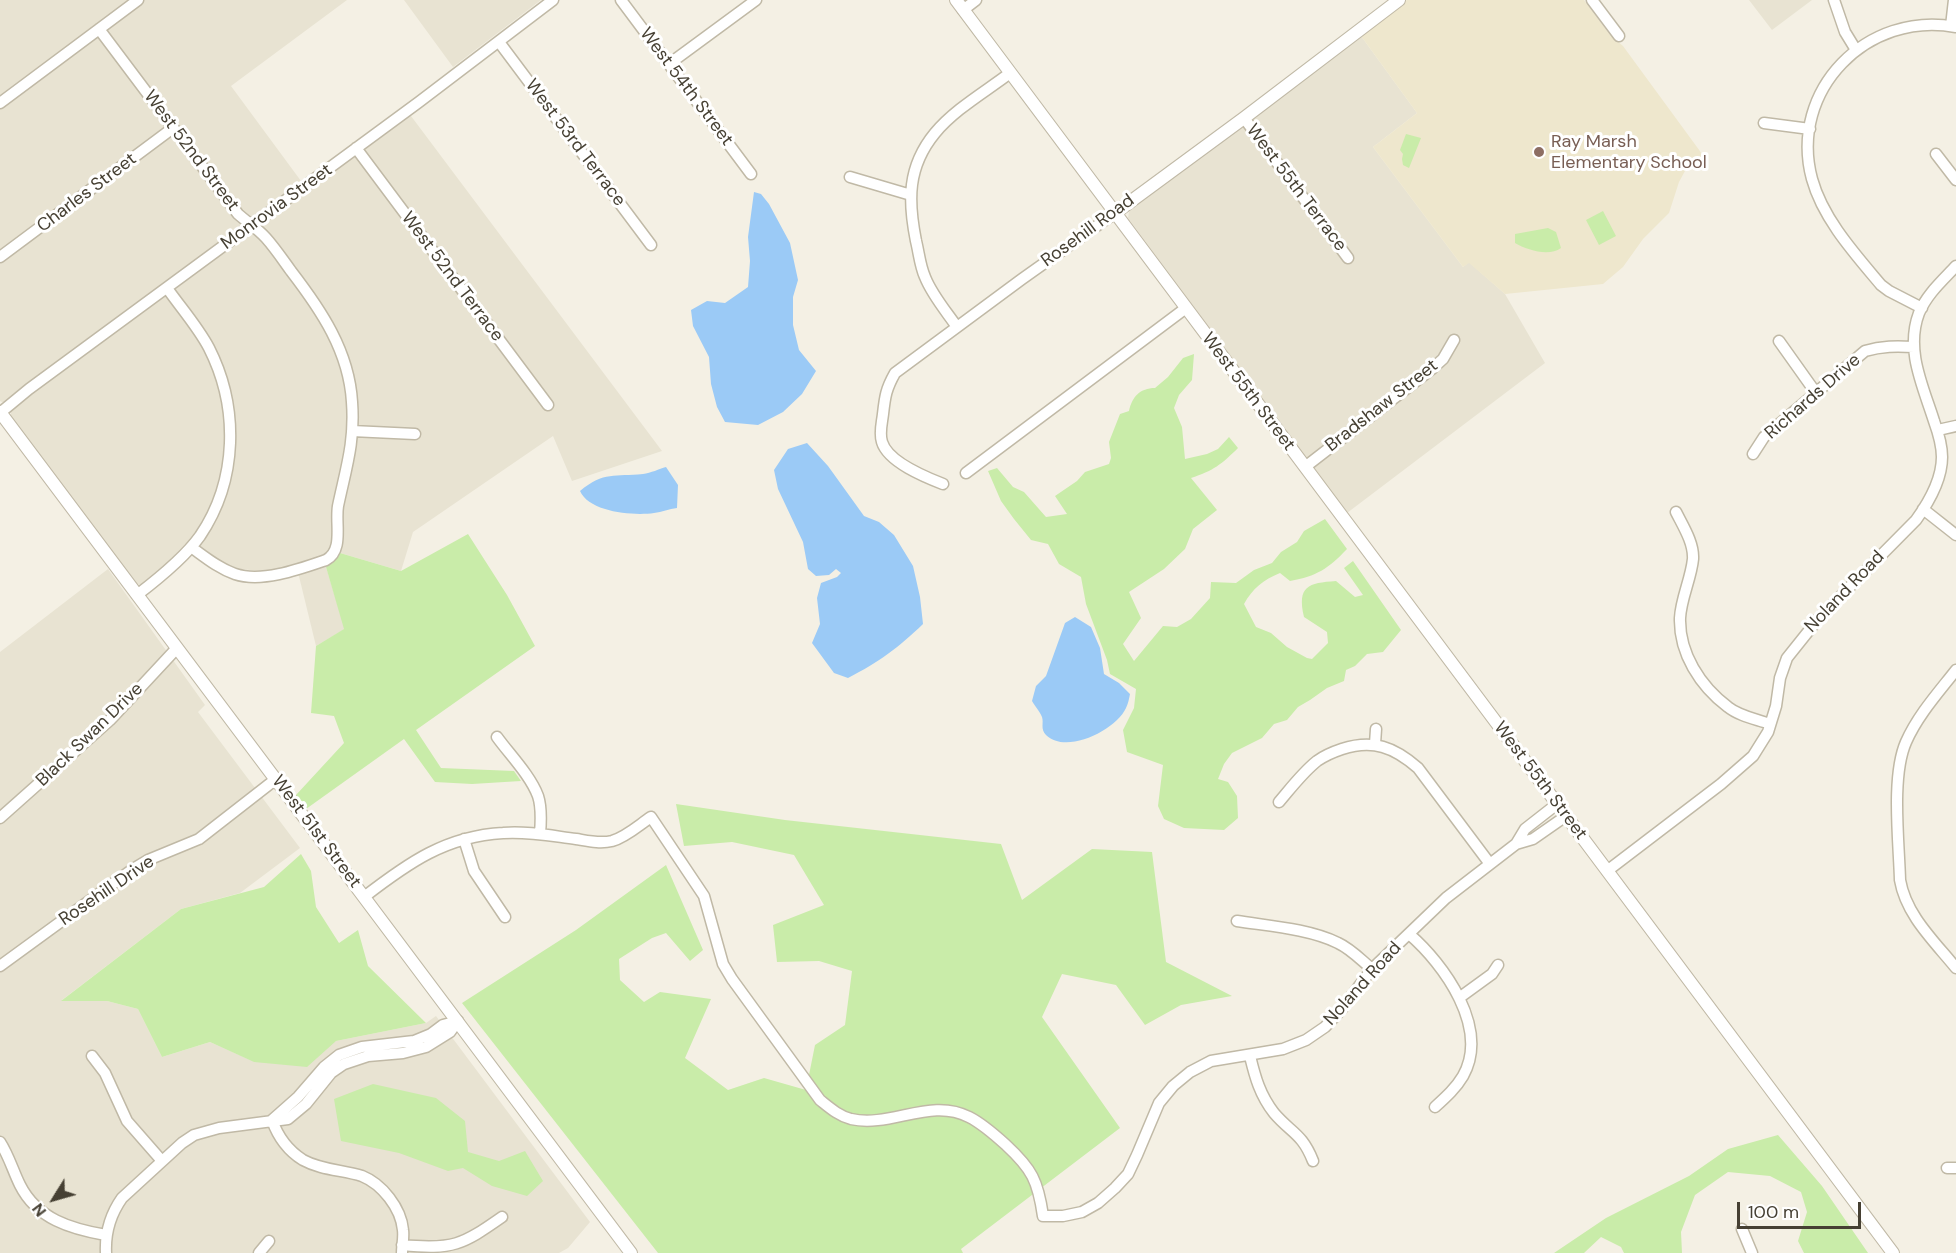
<!DOCTYPE html>
<html>
<head>
<meta charset="utf-8">
<style>
	body { margin:0 }
	#map { position:relative; width:1956px; height:1253px; overflow:hidden; background:#f4f0e4; font-family:"DM Sans",sans-serif }
	canvas { display:block }
	.north { position:absolute; left:24px; top:1169px; width:60px; height:60px; -webkit-text-stroke:4px #fff; paint-order:stroke; rotate:233deg; font-size:16px; font-weight:700; line-height:24px; text-align:center; color:#464033 }
	.north::after { content:''; display:block; margin:auto; width:21px; height:27px; background:#464033; clip-path:polygon(50% 0,100% 100%,50% 72%,0 100%) }
	.scale { position:absolute; left:1737px; top:1202px; width:124px; height:27px; box-sizing:border-box; border:3px solid #464033; border-top:0; padding-left:8px; font-size:18px; line-height:21px; white-space:nowrap; color:#464033; -webkit-text-stroke:4px #fff; paint-order:stroke }
</style>
</head>
<body>
<div id="map">
<canvas width="1956" height="1253"></canvas>
<div class="north">N</div>
<div class="scale">100 m</div>
</div>
<script>
const ctx = document.querySelector('canvas').getContext('2d');
ctx.lineJoin = 'round';
function fillPath(path, color) {
  ctx.fillStyle = color;
  ctx.fill(path, 'evenodd');
}
function trace(path, color, width, dash) {
  ctx.strokeStyle = color;
  ctx.lineWidth = width;
  ctx.lineCap = dash ? 'butt' : 'round';
  ctx.setLineDash(dash || []);
  ctx.stroke(path);
}
function write(font, color, halo, rows, align = 'center') {
  ctx.font = font + ' "DM Sans",sans-serif';
  ctx.lineWidth = 6;
  ctx.setLineDash([]);
  ctx.textBaseline = 'middle';
  ctx.strokeStyle = halo;
  ctx.fillStyle = color;
  for (const [text, x, y, turn = 0] of rows) {
    ctx.save();
    ctx.translate(x, y);
    ctx.rotate((+turn || 0) * Math.PI / 180);
    ctx.textAlign = isNaN(turn) ? turn : align;
    if (halo) ctx.strokeText(text, 0, 0);
    ctx.fillText(text, 0, 0);
    ctx.restore();
  }
}
fillPath(new Path2D(`
	M 0,0 L 347,0 L 231,86 L 301,181 L 5,402 L 2,402 L 0,401 Z
	M 404,0 L 541,0 L 453,67 Z
	M 1749,0 L 1812,0 L 1772,30 Z
	M 1361,36 L 1417,113 L 1373,147 L 1463,267 L 1469,262 L 1505,294 L 1545,363 L 1347,513 L 1128,218 L 1129,212 L 1132,208 Z
	M 408,112 L 662,451 L 572,481 L 553,436 L 413,532 L 401,571 L 340,553 L 338,557 L 326,567 L 345,629 L 316,646 L 296,564 L 269,572 L 241,569 L 226,565 L 190,539 L 162,568 L 144,584 L 136,585 L 11,419 L 11,409 Z
	M 108,569 L 205,705 L 198,712 L 300,848 L 240,893 L 181,909 L 62,1000 L 107,1001 L 138,1009 L 162,1057 L 210,1042 L 255,1062 L 336,1041 L 426,1023 L 436,1016 L 590,1222 L 568,1248 L 559,1253 L 0,1253 L 0,652 Z`), '#e8e3d2');
fillPath(new Path2D(`
	M 1407,0 L 1584,0 L 1610,35 L 1623,46 L 1705,158 L 1685,171 L 1679,182 L 1669,213 L 1643,239 L 1623,267 L 1603,284 L 1505,294 L 1469,263 L 1463,267 L 1373,147 L 1417,113 L 1361,36 Z`), '#eee7cd');
fillPath(new Path2D(`
	M 1406,134 L 1421,138 L 1409,168 L 1403,165 L 1402,159 L 1403,154 L 1400,150 Z
	M 1603,211 L 1616,236 L 1599,245 L 1586,220 Z
	M 1548,228 L 1556,232 L 1561,248 C 1549,257 1527,250 1515,243 L 1515,234 Z
	M 1194,354 L 1192,380 L 1179,395 L 1174,408 L 1182,427 L 1185,459 L 1207,454 L 1218,449 L 1229,437 L 1238,448 C 1222,464 1213,471 1191,478 L 1217,510 L 1193,529 L 1185,549 L 1164,569 L 1129,592 L 1141,618 L 1123,644 L 1134,661 L 1163,626 L 1177,627 L 1191,619 L 1210,598 L 1211,582 L 1236,583 L 1254,570 L 1272,563 L 1281,552 L 1297,542 L 1304,531 L 1325,519 L 1347,549 C 1328,569 1317,576 1290,581 L 1280,573 C 1263,580 1253,588 1244,604 L 1256,627 L 1271,633 L 1287,647 L 1307,658 L 1312,659 L 1328,643 L 1327,632 L 1304,617 C 1297,586 1308,583 1336,581 L 1355,597 L 1363,595 L 1344,568 L 1353,561 L 1401,630 L 1383,652 L 1367,654 L 1355,666 L 1346,670 L 1344,681 L 1327,688 L 1310,700 L 1298,707 L 1287,720 L 1274,724 L 1262,738 L 1232,753 L 1224,764 L 1218,779 L 1228,782 L 1237,796 L 1238,818 L 1224,830 L 1184,828 L 1164,819 L 1158,806 L 1163,765 L 1127,752 L 1123,730 L 1134,708 L 1136,689 L 1110,674 L 1107,660 L 1086,604 L 1081,577 L 1059,564 L 1048,544 L 1031,540 L 1014,519 L 1001,501 L 988,471 L 997,468 L 1013,487 L 1024,492 L 1046,517 L 1067,514 L 1055,496 L 1077,481 L 1085,472 L 1109,464 L 1111,458 L 1109,442 L 1120,414 L 1129,411 C 1132,397 1140,388 1155,388 L 1168,377 L 1183,358 Z
	M 468,534 L 507,595 L 535,646 L 416,730 L 441,768 L 514,771 L 521,781 L 472,784 L 435,782 L 404,739 L 306,809 L 296,795 L 344,743 L 334,716 L 311,713 L 316,646 L 344,629 L 326,567 L 338,557 L 340,553 L 401,571 Z
	M 676,804 L 785,820 L 1001,844 L 1022,900 L 1092,849 L 1152,852 L 1166,962 L 1232,996 L 1181,1005 L 1145,1025 L 1116,985 L 1062,974 L 1042,1017 L 1120,1128 L 961,1249 L 963,1253 L 658,1253 L 462,1003 L 576,930 L 666,865 L 703,950 L 690,961 L 666,933 L 652,938 L 619,959 L 620,980 L 644,1002 L 660,992 L 711,999 L 685,1058 L 728,1090 L 764,1078 L 806,1090 L 815,1045 L 845,1025 L 852,971 L 819,961 L 777,962 L 773,925 L 824,905 L 794,855 L 732,842 L 684,846 Z
	M 301,854 L 311,871 L 316,907 L 339,943 L 358,930 L 368,966 L 426,1023 L 336,1041 L 307,1067 L 254,1062 L 210,1042 L 162,1057 L 138,1009 L 107,1001 L 61,1001 L 181,909 L 264,887 Z
	M 373,1084 L 436,1098 L 465,1121 L 468,1152 L 499,1161 L 525,1151 L 543,1181 L 527,1196 L 492,1186 L 463,1168 L 448,1171 L 399,1153 L 341,1141 L 334,1099 Z
	M 1778,1135 L 1822,1186 L 1868,1253 L 1804,1253 L 1798,1241 L 1807,1212 L 1801,1192 L 1770,1176 L 1728,1172 L 1695,1195 L 1681,1232 L 1682,1253 L 1624,1253 L 1621,1247 L 1601,1237 L 1584,1253 L 1554,1253 L 1606,1218 L 1689,1176 L 1728,1149 Z`), '#c9eca9');
fillPath(new Path2D(`
	M 754,192 L 761,194 L 769,204 L 790,243 L 798,280 L 793,297 L 793,325 L 799,350 L 816,371 L 802,394 L 783,412 L 758,425 L 725,422 L 717,407 L 711,384 L 709,357 L 693,326 L 691,310 L 707,301 L 725,303 L 748,287 L 750,261 L 748,237 Z
	M 807,443 L 828,466 L 864,516 L 879,522 L 894,535 L 913,566 L 920,597 L 923,624 C 898,648 879,662 848,678 L 834,673 L 812,643 L 820,624 L 817,598 L 821,583 L 837,577 L 841,573 L 836,569 L 829,575 L 816,576 L 808,569 L 803,542 L 778,489 L 774,470 L 788,449 Z
	M 666,467 L 678,485 L 677,508 C 669,509 662,512 654,513 C 633,516 589,512 580,491 C 604,471 615,477 643,474 C 651,473 659,469 666,467 Z
	M 1075,617 L 1091,627 L 1100,648 L 1104,674 L 1119,683 L 1130,694 C 1129,699 1128,704 1126,708 C 1116,730 1066,755 1046,735 C 1040,729 1044,723 1042,717 C 1040,712 1035,706 1032,701 L 1036,686 L 1046,676 L 1065,623 Z`), '#9bcaf6');
const minor = new Path2D(`
	M 621,0 L 751,174
	M 1592,0 L 1619,36
	M 1834,0 L 1845,32 L 1856,50
	M 963,10 L 976,0
	M 1951,26 L 1954,0
	M 99,29 L 238,214 C 247,222 258,229 266,238 C 275,248 283,260 291,271 C 321,310 349,351 352,402 C 355,442 346,468 338,506 C 335,524 344,550 326,560 C 300,569 262,583 235,574 C 218,568 205,557 191,547
	M 499,42 L 651,245
	M 669,64 L 756,0
	M 0,103 L 138,0
	M 1244,118 L 1348,258
	M 1764,123 L 1810,129
	M 356,148 L 548,405
	M 1936,154 L 1956,180
	M 850,177 L 911,195
	M 0,257 L 173,128
	M 1922,308 L 1889,291 L 1881,285 C 1855,254 1823,219 1812,179 C 1788,90 1868,10 1956,27
	M 957,327 C 946,311 932,295 925,277 C 920,266 919,253 916,241 C 908,201 907,167 935,133 C 955,109 985,92 1010,73
	M 1779,341 L 1816,393
	M 0,413 L 29,389 L 419,102 L 553,0
	M 1938,430 L 1956,426
	M 352,431 L 415,434
	M 1753,454 L 1764,437 L 1865,351 C 1882,346 1896,346 1914,347
	M 1305,467 L 1433,368 L 1443,359 L 1454,340
	M 966,473 L 1186,308
	M 943,484 C 925,477 888,462 882,442 C 879,433 882,423 883,414 C 885,396 886,389 895,373 L 1022,279 L 1115,213
	M 1923,509 L 1956,535
	M 1676,512 C 1683,526 1694,543 1693,559 C 1691,579 1681,598 1680,618 C 1679,653 1700,686 1728,707 C 1739,716 1756,719 1770,724
	M 137,595 C 158,579 185,557 200,536 C 238,480 239,407 209,348 C 198,327 181,308 167,288
	M 1956,670 C 1938,693 1918,715 1906,742 C 1891,776 1899,842 1900,880 C 1906,915 1934,941 1956,968
	M 497,737 C 510,755 530,775 538,796 C 542,808 541,822 540,834
	M 1375,744 L 1376,729
	M 1279,802 C 1291,788 1302,773 1317,761 C 1324,756 1333,752 1342,749 C 1373,739 1394,747 1418,768 L 1490,864
	M 0,818 L 110,720 L 177,648
	M 464,839 L 474,871 L 505,917
	M 1516,844 L 1525,829 L 1557,804
	M 1607,871 L 1721,784 L 1753,756 L 1768,732 L 1776,706 L 1780,678 L 1787,658 L 1819,618 L 1916,520 C 1929,502 1942,479 1942,457 C 1942,444 1938,432 1934,421 C 1923,386 1905,350 1919,313 C 1927,294 1942,281 1956,266
	M 364,897 C 408,863 446,836 503,833 C 527,831 552,836 576,839 C 588,841 600,844 612,841 C 626,837 639,825 651,817 L 704,896 L 723,964 L 732,979 L 820,1100 C 830,1108 839,1116 851,1119 C 891,1128 931,1097 969,1117 C 983,1124 995,1135 1006,1145 C 1032,1169 1038,1181 1043,1216 L 1063,1216 L 1082,1212 L 1098,1203 L 1115,1188 L 1128,1174 L 1137,1155 L 1159,1103 L 1173,1086 L 1190,1072 L 1211,1061 L 1283,1049 L 1306,1040 L 1325,1027 L 1341,1010 L 1372,969 L 1446,898 L 1516,844 L 1533,839 L 1566,816
	M 1237,921 C 1269,926 1310,929 1338,943 C 1351,949 1361,960 1372,969
	M 1409,934 C 1444,964 1490,1028 1463,1076 C 1456,1088 1446,1097 1435,1107
	M 0,966 L 133,869 L 148,860 L 199,839 L 276,779
	M 1459,998 L 1492,974 L 1498,965
	M 92,1056 L 105,1073 L 127,1121 L 162,1161
	M 1250,1056 C 1255,1077 1260,1095 1274,1113 C 1291,1133 1302,1133 1313,1161
	M 272,1120 L 298,1097 L 324,1067 L 339,1055 L 362,1047 L 414,1041 L 431,1034 L 443,1025 L 458,1021
	M 272,1120 C 278,1137 287,1150 303,1160 C 321,1170 343,1170 362,1176 C 382,1184 401,1208 403,1230 C 404,1238 402,1245 402,1253
	M 0,1142 C 9,1156 13,1171 20,1185 C 37,1219 71,1229 106,1235
	M 1947,1168 L 1956,1168
	M 1742,1229 L 1752,1253
	M 402,1245 C 453,1250 462,1245 502,1217
	M 106,1253 C 105,1232 110,1215 122,1198 L 182,1143 L 194,1135 L 219,1128 L 288,1119 L 306,1104 L 331,1073 L 344,1064 L 368,1056 L 403,1053 L 426,1047 L 450,1032 L 458,1021
	M 259,1253 L 269,1241`);
const tertiary = new Path2D(`
	M 956,0 L 1893,1253
	M 1115,213 L 1244,118 L 1399,0
	M 0,412 L 631,1253`);
trace(minor, '#c0b9a6', 13);
trace(tertiary, '#c0b9a6', 14);
trace(minor, '#fff', 10);
trace(tertiary, '#fff', 12);
for (const [x, y, r, color] of [
	[1539,152,6,"#8d6e63"]
]) {
  const dot = new Path2D();
  dot.arc(x, y, r, 0, 2 * Math.PI);
  ctx.fillStyle = color;
  ctx.fill(dot);
  trace(dot, '#fff', 2);
}
write('18px', '#464033', '#fff', [
	["West 54th Street",686,87,53],
	["West 53rd Terrace",575,143,53],
	["West 52nd Street",191,151,53],
	["West 55th Terrace",1296,188,53],
	["Charles Street",87,193,-37],
	["Monrovia Street",277,207,-36],
	["Rosehill Road",1088,231,-36],
	["West 52nd Terrace",452,277,53],
	["West 55th Street",1248,392,53],
	["Richards Drive",1813,397,-41],
	["Bradshaw Street",1382,406,-38],
	["Noland Road",1845,592,-46],
	["Black Swan Drive",90,735,-44],
	["West 55th Street",1540,781,53],
	["West 51st Street",316,832,53],
	["Rosehill Drive",107,891,-34],
	["Noland Road",1363,984,-48]
]);
write('18px', '#785e54', '#fff', [
	["Ray Marsh",1551,142],
	["Elementary School",1551,163]
], 'left');
</script>
</body>
</html>
